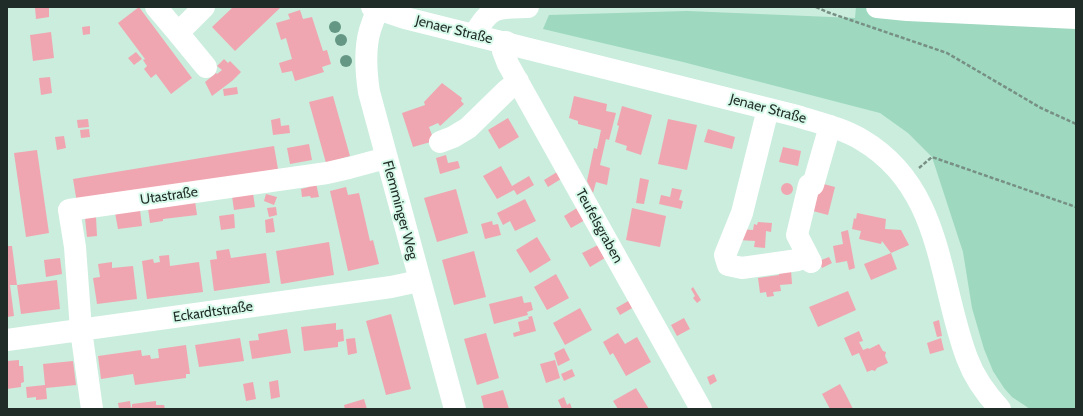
<!DOCTYPE html>
<html>
<head>
<meta charset="utf-8">
<style>
	body { margin:0 }
	#map { position:relative; width:1083px; height:416px; overflow:hidden; background:#caeddd; font-family:Cabin,sans-serif }
	canvas { display:block }
	.frame { position:absolute; inset:0; border:8px solid #1f2c27; pointer-events:none }
</style>
</head>
<body>
<div id="map">
<canvas width="1083" height="416"></canvas>
<div class="frame"></div>
</div>
<script>
const ctx = document.querySelector('canvas').getContext('2d');
ctx.lineJoin = 'round';
function fillPath(path, color) {
  ctx.fillStyle = color;
  ctx.fill(path, 'evenodd');
}
function trace(path, color, width, dash) {
  ctx.strokeStyle = color;
  ctx.lineWidth = width;
  ctx.lineCap = dash ? 'butt' : 'round';
  ctx.setLineDash(dash || []);
  ctx.stroke(path);
}
function write(font, color, halo, rows, align = 'center') {
  ctx.font = font + ' Cabin,sans-serif';
  ctx.lineWidth = 4;
  ctx.setLineDash([]);
  ctx.textBaseline = 'middle';
  ctx.strokeStyle = halo;
  ctx.fillStyle = color;
  for (const [text, x, y, turn = 0] of rows) {
    ctx.save();
    ctx.translate(x, y);
    ctx.rotate((+turn || 0) * Math.PI / 180);
    ctx.textAlign = isNaN(turn) ? turn : align;
    if (halo) ctx.strokeText(text, 0, 0);
    ctx.fillText(text, 0, 0);
    ctx.restore();
  }
}
fillPath(new Path2D(`
	M 856,7 L 1076,7 L 1076,409 L 1030,409 L 1012,397 L 1004,388 L 993,371 L 984,349 L 972,308 L 963,252 L 932,157 L 908,133 L 880,113 L 683,62 L 543,29 L 549,15 L 687,11 L 855,18 Z`), '#9dd8bf');
fillPath(new Path2D(`
	M 49,7 L 49,17 L 36,19 L 35,8 Z
	M 139,7 L 192,78 L 171,94 L 156,74 L 151,78 L 144,69 L 147,66 L 143,60 L 145,59 L 118,23 Z
	M 233,7 L 279,7 L 280,8 L 235,51 L 212,27 Z
	M 300,10 L 303,19 L 312,17 L 323,51 L 327,50 L 331,64 L 322,67 L 324,72 L 295,81 L 292,71 L 282,73 L 279,63 L 292,59 L 286,38 L 281,40 L 276,23 L 290,19 L 288,14 Z
	M 90,26 L 90,34 L 83,35 L 82,27 Z
	M 51,32 L 54,58 L 33,61 L 30,35 Z
	M 136,52 L 142,59 L 134,65 L 128,58 Z
	M 224,59 L 228,63 L 230,61 L 241,72 L 232,81 L 212,96 L 205,82 L 216,73 L 217,74 L 222,70 L 217,66 Z
	M 50,77 L 52,93 L 41,95 L 39,78 Z
	M 442,83 L 462,98 L 461,101 L 464,104 L 440,126 L 438,123 L 429,127 L 434,141 L 413,147 L 402,113 L 425,105 L 424,102 Z
	M 237,87 L 238,94 L 224,96 L 223,89 Z
	M 333,96 L 350,156 L 326,163 L 309,102 Z
	M 574,96 L 607,104 L 606,111 L 616,113 L 609,140 L 606,139 L 600,165 L 610,168 L 607,185 L 596,182 L 593,193 L 587,181 L 594,148 L 597,149 L 601,130 L 578,124 L 578,121 L 569,118 Z
	M 622,106 L 652,115 L 641,155 L 626,150 L 627,146 L 615,142 L 619,126 L 617,125 Z
	M 280,118 L 281,126 L 289,125 L 290,133 L 273,135 L 271,120 Z
	M 508,118 L 519,137 L 499,149 L 488,130 Z
	M 88,119 L 89,127 L 78,128 L 77,120 Z
	M 668,119 L 697,125 L 687,170 L 658,164 Z
	M 89,129 L 90,137 L 81,138 L 80,130 Z
	M 708,129 L 735,137 L 732,149 L 704,142 Z
	M 64,136 L 66,148 L 57,150 L 55,137 Z
	M 309,144 L 312,160 L 290,164 L 287,148 Z
	M 274,146 L 278,169 L 77,203 L 73,179 Z
	M 783,147 L 801,151 L 798,166 L 779,162 Z
	M 37,150 L 49,233 L 26,237 L 14,153 Z
	M 446,155 L 448,163 L 458,161 L 460,168 L 440,174 L 436,158 Z
	M 501,166 L 512,186 L 529,176 L 534,185 L 517,195 L 514,190 L 497,199 L 483,176 Z
	M 557,172 L 561,179 L 548,187 L 544,180 Z
	M 640,178 L 649,180 L 644,204 L 636,203 Z
	M 816,182 L 835,187 L 828,215 L 809,210 Z
	M781 189a6 6 0 1 1 12 0a6 6 0 1 1-12 0Z
	M 316,183 L 319,197 L 311,198 L 310,196 L 302,197 L 301,189 L 309,187 L 308,185 Z
	M 346,187 L 348,195 L 359,193 L 370,241 L 373,240 L 379,264 L 348,271 L 330,191 Z
	M 672,188 L 682,190 L 679,200 L 683,201 L 681,209 L 659,204 L 661,195 L 670,197 Z
	M 456,189 L 468,233 L 437,242 L 424,198 Z
	M 253,193 L 255,207 L 234,210 L 232,196 Z
	M 266,194 L 277,197 L 274,205 L 264,201 Z
	M 525,199 L 536,221 L 515,231 L 510,221 L 503,225 L 497,213 Z
	M 195,201 L 197,215 L 163,219 L 163,221 L 150,223 L 148,208 Z
	M 276,207 L 277,215 L 269,217 L 267,208 Z
	M 577,208 L 585,220 L 571,228 L 564,216 Z
	M 632,208 L 666,216 L 660,247 L 626,240 Z
	M 140,210 L 142,226 L 118,229 L 115,213 Z
	M 857,213 L 886,219 L 885,229 L 901,230 L 909,245 L 891,253 L 897,269 L 871,280 L 864,264 L 891,253 L 882,241 L 881,244 L 859,239 L 861,231 L 852,229 L 854,218 L 856,219 Z
	M 234,214 L 235,228 L 221,230 L 219,216 Z
	M 96,217 L 97,236 L 87,237 L 85,218 Z
	M 273,218 L 275,232 L 266,233 L 265,220 Z
	M 492,221 L 493,225 L 498,224 L 501,235 L 485,239 L 481,224 Z
	M 758,222 L 772,223 L 771,232 L 766,231 L 765,248 L 754,247 L 755,241 L 738,240 L 739,229 L 753,230 L 754,224 L 757,225 Z
	M 848,230 L 855,268 L 849,270 L 847,261 L 836,263 L 833,246 L 843,244 L 841,232 Z
	M 537,237 L 551,260 L 530,273 L 516,250 Z
	M 329,242 L 334,275 L 281,284 L 276,251 Z
	M 598,245 L 605,258 L 590,267 L 582,253 Z
	M 7,246 L 12,246 L 17,285 L 57,280 L 60,309 L 21,314 L 17,285 L 10,285 L 14,316 L 7,317 Z
	M 229,249 L 231,258 L 266,253 L 270,283 L 214,291 L 210,260 L 217,259 L 216,251 Z
	M 474,251 L 486,297 L 454,305 L 442,260 Z
	M 169,255 L 170,266 L 199,262 L 203,292 L 147,299 L 142,261 L 153,259 L 154,263 L 160,262 L 159,256 Z
	M 829,257 L 832,263 L 822,268 L 819,261 Z
	M 60,258 L 62,274 L 46,277 L 44,260 Z
	M 112,262 L 112,268 L 133,266 L 137,299 L 97,304 L 93,278 L 100,277 L 98,264 Z
	M 791,270 L 792,284 L 780,285 L 781,291 L 773,292 L 774,296 L 767,297 L 766,292 L 760,293 L 758,278 L 779,275 L 779,271 Z
	M 556,274 L 569,298 L 547,310 L 534,287 Z
	M 693,287 L 701,300 L 697,303 L 693,298 L 695,296 L 691,289 Z
	M 848,291 L 856,310 L 818,327 L 809,307 Z
	M 522,296 L 524,303 L 531,302 L 533,310 L 527,312 L 528,315 L 494,324 L 489,304 Z
	M 630,300 L 634,307 L 620,315 L 616,308 Z
	M 580,308 L 592,330 L 565,345 L 553,323 Z
	M 391,314 L 411,389 L 386,395 L 366,321 Z
	M 532,316 L 536,331 L 514,337 L 513,333 L 520,331 L 518,322 L 529,319 L 528,317 Z
	M 684,318 L 690,329 L 677,336 L 671,325 Z
	M 939,320 L 942,336 L 937,337 L 933,322 Z
	M 336,323 L 336,330 L 343,329 L 344,341 L 338,342 L 338,347 L 304,351 L 301,327 Z
	M 287,329 L 291,353 L 252,359 L 249,341 L 259,340 L 258,334 Z
	M 859,331 L 863,341 L 859,342 L 863,350 L 868,348 L 869,349 L 879,344 L 883,351 L 886,352 L 885,356 L 888,363 L 877,368 L 875,371 L 872,370 L 867,372 L 859,353 L 852,356 L 844,338 Z
	M 486,333 L 499,378 L 477,385 L 464,339 Z
	M 618,333 L 625,344 L 637,337 L 651,362 L 626,376 L 613,353 L 610,355 L 603,342 Z
	M 240,338 L 244,361 L 199,367 L 195,345 Z
	M 355,338 L 357,353 L 348,355 L 346,339 Z
	M 941,338 L 944,350 L 930,354 L 927,343 Z
	M 186,345 L 190,374 L 186,374 L 186,378 L 135,385 L 133,374 L 101,379 L 98,356 L 141,350 L 142,356 L 150,355 L 151,359 L 159,358 L 158,349 Z
	M 564,348 L 570,360 L 558,366 L 554,353 Z
	M 19,360 L 19,366 L 23,366 L 24,382 L 21,383 L 21,387 L 7,389 L 7,361 Z
	M 555,360 L 560,378 L 546,383 L 540,364 Z
	M 73,361 L 76,385 L 46,388 L 47,399 L 36,400 L 36,397 L 27,398 L 26,387 L 45,385 L 43,364 Z
	M 572,369 L 575,376 L 564,381 L 561,374 Z
	M 714,374 L 717,381 L 710,385 L 707,377 Z
	M 278,380 L 280,397 L 271,399 L 269,382 Z
	M 253,382 L 256,399 L 246,401 L 243,384 Z
	M 840,384 L 845,393 L 853,409 L 830,409 L 822,394 Z
	M 636,388 L 649,409 L 618,409 L 613,401 Z
	M 503,390 L 509,409 L 484,409 L 481,396 Z
	M 564,397 L 567,405 L 570,403 L 572,409 L 562,409 L 558,400 Z
	M 364,399 L 367,409 L 345,409 L 344,405 Z
	M 130,401 L 131,408 L 132,407 L 132,404 L 156,401 L 156,405 L 164,405 L 165,409 L 119,409 L 118,403 Z`), '#f0a6b0');
trace(new Path2D(`
	M 816,7 L 827,12 L 947,53 L 1041,108 L 1076,124
	M 919,168 L 932,157 L 1076,207`), '#778f84', 2.5, [4, 2]);
trace(new Path2D(`
	M 156,7 L 178,33
	M 204,7 L 178,33 L 206,67
	M 877,7 L 907,10 L 1076,18
	M 378,10 C 375,16 372,23 370,30 C 364,50 366,72 369,92 L 455,409
	M 474,35 C 491,5 497,8 528,7
	M 506,42 L 503,51 L 508,64 L 701,409
	M 768,109 L 742,213 L 725,255 L 728,265 L 742,268 L 798,260
	M 440,142 L 453,137 L 468,128 L 507,90 L 518,81
	M 811,262 L 797,235 L 809,185 L 813,185 L 830,126
	M 7,340 L 391,287 L 419,281
	M 92,409 L 81,330 L 75,247 L 69,210 L 327,173 L 349,168 L 386,158`), '#fff', 22);
trace(new Path2D(`
	M 372,7 L 405,18 L 797,116 C 819,123 842,128 862,140 C 943,188 938,281 967,358 C 974,377 986,394 1000,409`), '#fff', 22);
ctx.fillStyle = '#659785';
for (const [x, y] of [
	[335,27],
	[341,40],
	[346,61]
]) {
  ctx.beginPath();
  ctx.arc(x, y, 6, 0, 2 * Math.PI);
  ctx.fill();
}
write('14px', '#1f2c27', '#d7faea', [
	["Jenaer Straße",454,30,14],
	["Jenaer Straße",768,109,15],
	["Utastraße",169,196,-8],
	["Flemminger Weg",400,210,75],
	["Teufelsgraben",599,226,61],
	["Eckardtstraße",213,312,-8]
]);
</script>
</body>
</html>
